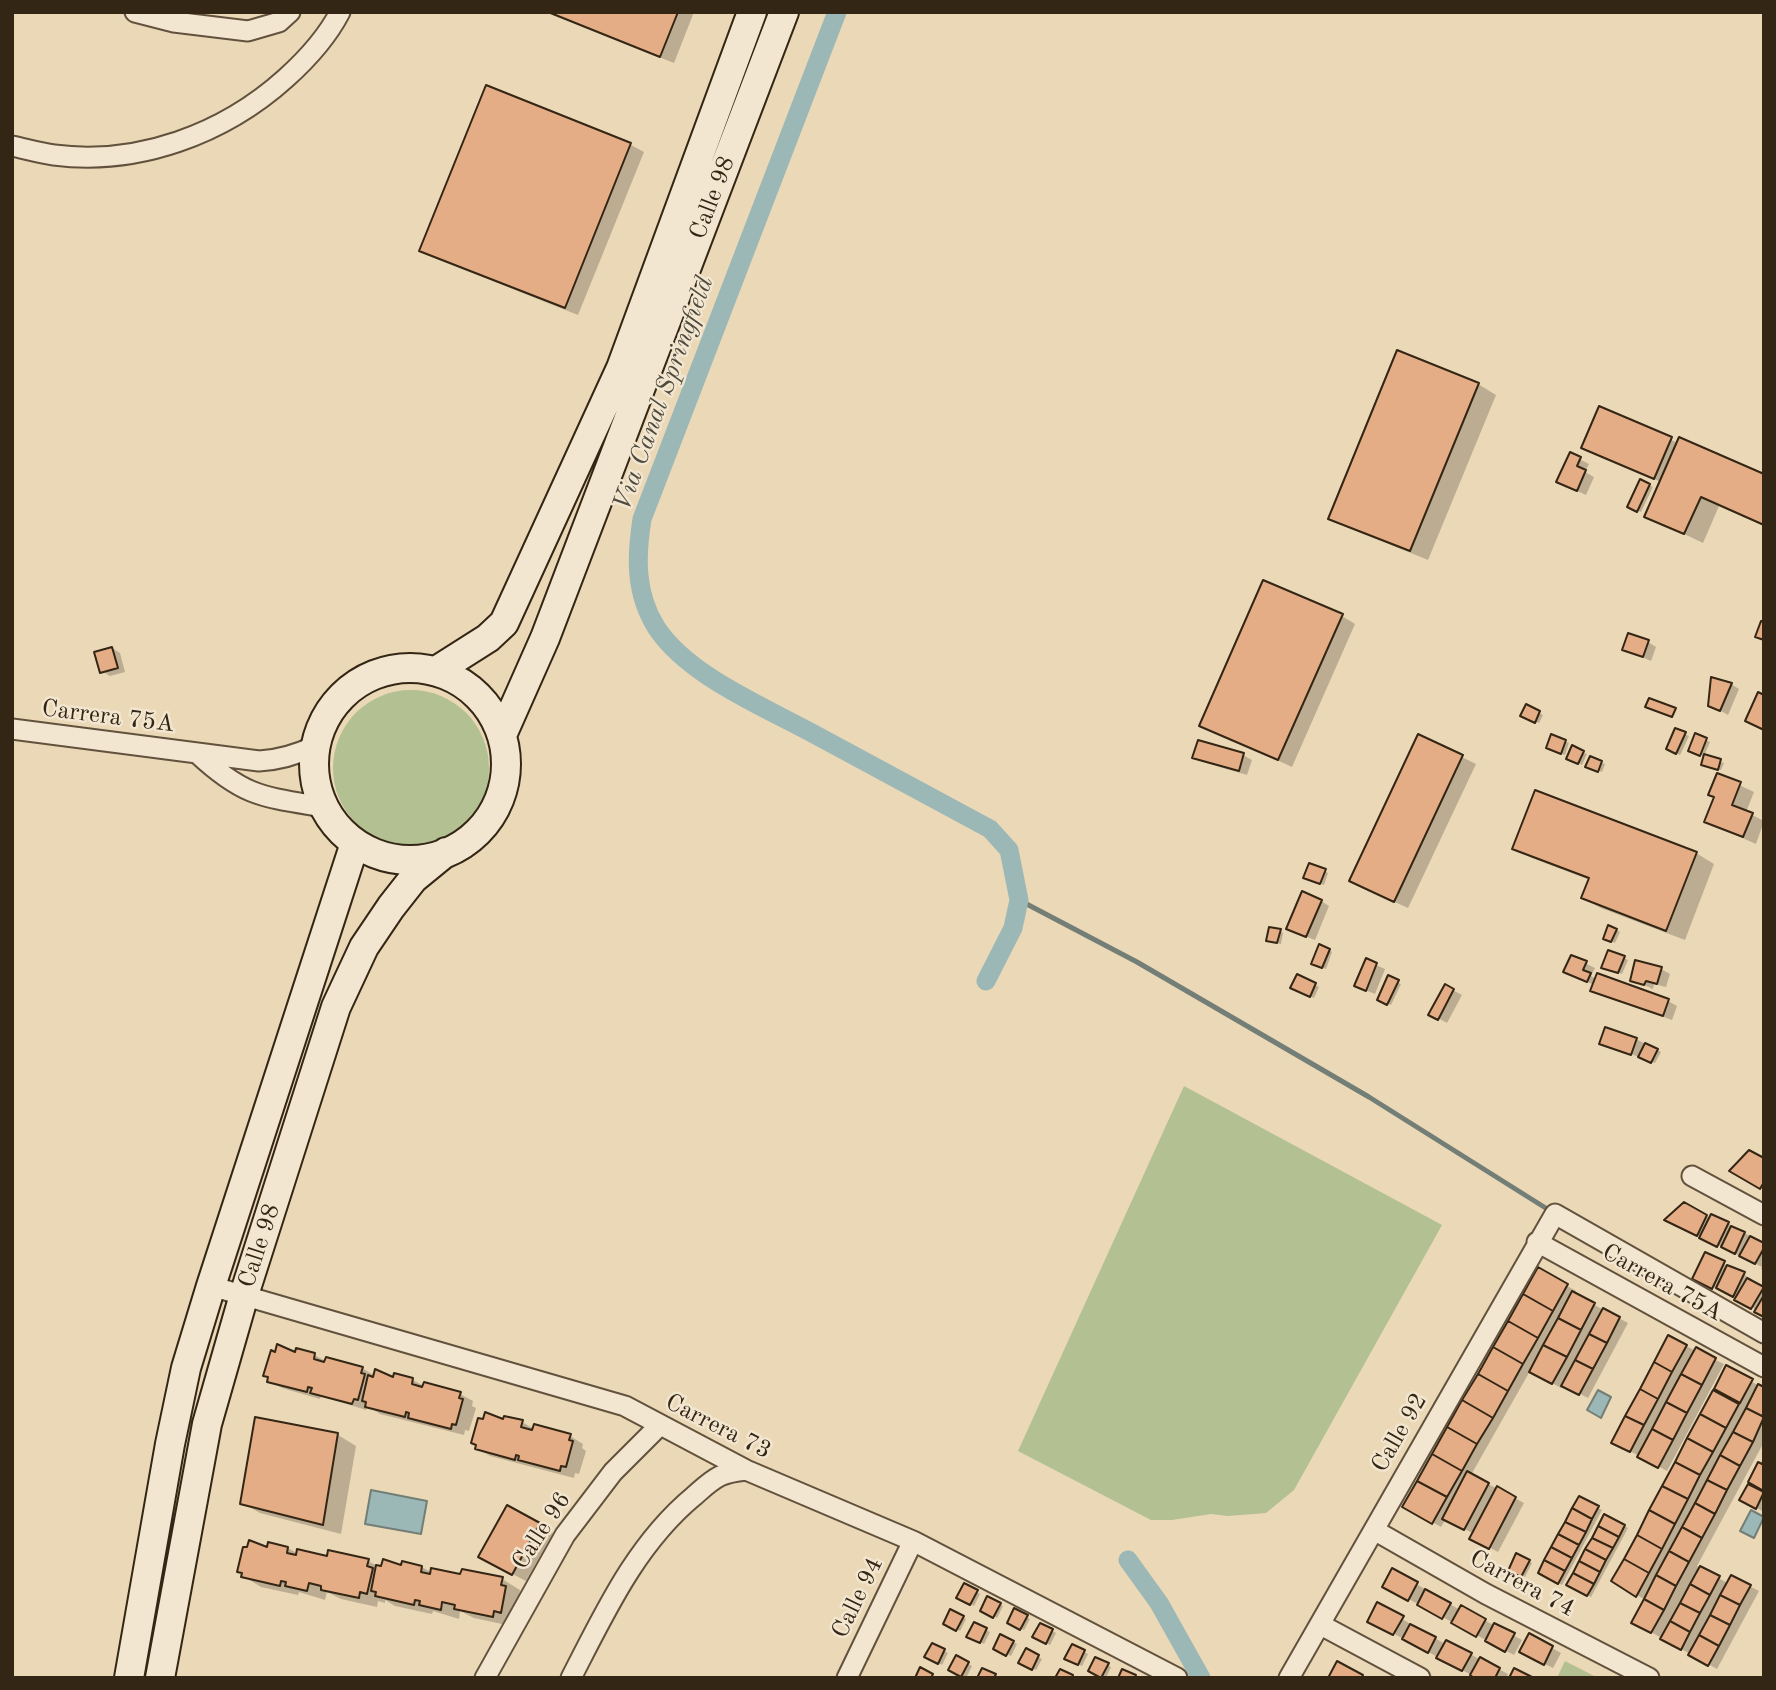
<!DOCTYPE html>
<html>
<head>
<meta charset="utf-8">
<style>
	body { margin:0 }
	#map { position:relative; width:1776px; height:1690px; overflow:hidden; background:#ebd8b6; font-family:"Old Standard TT",serif }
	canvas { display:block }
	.frame { position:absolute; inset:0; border:14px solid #342615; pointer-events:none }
</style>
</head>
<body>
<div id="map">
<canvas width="1776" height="1690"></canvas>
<div class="frame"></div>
</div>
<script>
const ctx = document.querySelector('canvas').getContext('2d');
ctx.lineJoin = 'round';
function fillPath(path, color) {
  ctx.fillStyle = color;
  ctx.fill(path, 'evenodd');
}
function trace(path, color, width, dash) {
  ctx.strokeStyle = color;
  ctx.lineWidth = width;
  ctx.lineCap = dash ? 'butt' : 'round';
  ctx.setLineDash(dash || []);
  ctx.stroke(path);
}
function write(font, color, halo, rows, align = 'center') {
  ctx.font = font + ' "Old Standard TT",serif';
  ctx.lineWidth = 5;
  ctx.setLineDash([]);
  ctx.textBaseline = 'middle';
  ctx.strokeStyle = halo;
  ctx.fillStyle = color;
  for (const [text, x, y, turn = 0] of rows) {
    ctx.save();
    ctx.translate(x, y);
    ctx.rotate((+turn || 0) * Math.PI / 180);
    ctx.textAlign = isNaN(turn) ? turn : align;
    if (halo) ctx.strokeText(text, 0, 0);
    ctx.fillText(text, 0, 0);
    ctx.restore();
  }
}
fillPath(new Path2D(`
	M333 768a78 78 0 1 1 156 0a78 78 0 1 1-156 0Z
	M 1184,1086 L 1442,1225 L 1294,1490 L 1266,1513 L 1228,1516 L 1211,1514 L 1172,1520 L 1151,1520 L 1018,1451 Z
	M 1565,1661 L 1598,1678 L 1557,1678 Z`), '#b2c092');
const water = new Path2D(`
	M 1598,1390 L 1611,1397 L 1601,1418 L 1587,1410 Z
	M 371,1490 L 427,1501 L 421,1534 L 365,1524 Z
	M 1751,1510 L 1764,1517 L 1754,1538 L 1740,1531 Z`);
fillPath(water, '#9bb8b7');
trace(water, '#727e76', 2);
fillPath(new Path2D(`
	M 546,12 L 694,12 L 674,63 Z
	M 487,88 L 631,145 L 644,152 L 578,315 L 435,258 L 422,250 Z
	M 1478,384 L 1496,395 L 1428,560 L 1349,528 L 1331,518 Z
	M 1600,409 L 1678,443 L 1764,476 L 1764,526 L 1719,506 L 1703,543 L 1646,516 L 1661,482 L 1597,454 Z
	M 1571,455 L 1589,464 L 1585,472 L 1594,477 L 1586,495 L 1566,486 Z
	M 1641,481 L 1653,487 L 1641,512 L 1629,506 Z
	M 1342,616 L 1355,624 L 1292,767 L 1201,725 Z
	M 1648,642 L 1656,647 L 1651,661 L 1624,649 Z
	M 112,648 L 120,653 L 125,672 L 110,676 L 102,671 Z
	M 1731,684 L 1739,689 L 1728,715 L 1719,710 Z
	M 1527,707 L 1543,715 L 1539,723 L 1522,715 Z
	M 1676,730 L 1689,736 L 1680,755 L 1668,749 Z
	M 1419,736 L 1476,764 L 1408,908 L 1364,888 Z
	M 1552,736 L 1569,743 L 1565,755 L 1551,750 Z
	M 1696,736 L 1710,742 L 1704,756 L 1724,763 L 1721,770 L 1707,766 L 1706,757 L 1694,752 Z
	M 1573,748 L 1587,754 L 1582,765 L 1568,758 Z
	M 1243,755 L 1252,760 L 1247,775 L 1203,762 L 1194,757 Z
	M 1591,758 L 1605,764 L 1602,772 L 1591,768 Z
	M 1718,775 L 1754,792 L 1746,812 L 1764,821 L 1756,844 L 1706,822 L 1716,797 Z
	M 1514,848 L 1696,853 L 1714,864 L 1685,940 L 1601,908 L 1583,898 L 1590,880 L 1532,858 Z
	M 1325,871 L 1328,873 L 1324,885 L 1309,879 Z
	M 1321,901 L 1329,906 L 1315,940 L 1297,933 Z
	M 1616,930 L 1620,932 L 1615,943 L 1608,940 Z
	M 1280,931 L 1283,933 L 1281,944 L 1272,942 Z
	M 1329,950 L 1332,952 L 1326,969 L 1316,965 Z
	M 1572,957 L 1595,968 L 1591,976 L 1596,979 L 1668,1001 L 1677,1006 L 1672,1020 L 1601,995 L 1594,985 L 1574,976 Z
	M 1624,958 L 1628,960 L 1622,974 L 1607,969 Z
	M 1367,961 L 1385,969 L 1375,994 L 1365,990 Z
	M 1661,969 L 1670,974 L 1666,987 L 1654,984 L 1653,989 L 1632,980 Z
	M 1298,977 L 1319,987 L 1314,998 L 1292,988 Z
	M 1389,978 L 1401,984 L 1391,1005 L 1379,999 Z
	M 1445,986 L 1462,995 L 1447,1023 L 1431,1014 Z
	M 1636,1039 L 1661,1052 L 1655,1063 L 1602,1043 Z
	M 1684,1204 L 1711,1219 L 1712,1216 L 1729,1224 L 1764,1244 L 1764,1271 L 1761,1269 L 1762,1267 L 1675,1224 Z
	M 1706,1254 L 1752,1279 L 1751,1282 L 1764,1289 L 1764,1315 L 1738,1298 L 1703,1283 Z
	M 1539,1270 L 1576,1291 L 1574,1294 L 1628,1323 L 1588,1398 L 1563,1385 L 1561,1388 L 1530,1371 L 1471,1475 L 1524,1503 L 1498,1552 L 1472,1538 L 1474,1534 L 1446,1519 L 1441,1527 L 1404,1506 Z
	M 1669,1338 L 1724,1364 L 1667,1471 L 1613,1442 Z
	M 297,1354 L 314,1355 L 326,1361 L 362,1368 L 375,1376 L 413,1380 L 424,1386 L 460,1394 L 473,1401 L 472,1406 L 476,1408 L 469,1431 L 465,1430 L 464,1435 L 380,1414 L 367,1406 L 366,1410 L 321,1396 L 320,1399 L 282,1388 L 269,1381 Z
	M 1727,1367 L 1764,1389 L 1764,1442 L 1697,1566 L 1729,1584 L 1732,1577 L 1759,1591 L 1717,1669 L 1633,1622 L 1645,1600 L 1614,1580 L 1738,1404 L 1739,1401 Z
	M 506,1418 L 522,1422 L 534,1429 L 570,1436 L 583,1444 L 582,1448 L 586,1451 L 579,1474 L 575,1473 L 574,1478 L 490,1456 L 477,1448 L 504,1422 Z
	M 256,1419 L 338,1435 L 356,1446 L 341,1534 L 260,1513 L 242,1503 Z
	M 1764,1456 L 1764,1512 L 1741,1499 Z
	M 1579,1498 L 1602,1510 L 1562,1585 L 1540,1573 Z
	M 508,1507 L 553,1533 L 526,1581 L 493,1564 Z
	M 1605,1516 L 1628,1528 L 1591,1597 L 1569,1585 Z
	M 288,1548 L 298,1554 L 368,1561 L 383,1569 L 422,1567 L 432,1573 L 502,1579 L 520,1590 L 519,1596 L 524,1598 L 511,1626 L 474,1618 L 460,1611 L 459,1619 L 433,1611 L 432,1614 L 395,1606 L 385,1600 L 385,1603 L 378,1601 L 377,1607 L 341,1599 L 327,1592 L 325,1600 L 299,1592 L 298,1595 L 261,1587 L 243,1576 L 269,1549 Z
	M 1517,1556 L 1532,1563 L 1525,1577 L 1510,1570 Z
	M 1393,1570 L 1460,1610 L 1461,1608 L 1522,1640 L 1514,1655 L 1384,1586 Z
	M 965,1586 L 980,1594 L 974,1606 L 959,1598 Z
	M 988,1598 L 1003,1606 L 997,1618 L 982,1610 Z
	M 1378,1605 L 1445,1644 L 1447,1642 L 1508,1674 L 1506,1678 L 1477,1678 L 1370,1621 Z
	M 951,1611 L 966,1619 L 960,1631 L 945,1623 Z
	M 1015,1611 L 1030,1619 L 1024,1630 L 1009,1623 Z
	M 974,1624 L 990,1632 L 984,1644 L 968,1636 Z
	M 1040,1625 L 1056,1633 L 1050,1645 L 1035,1637 Z
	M 1001,1636 L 1017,1644 L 1011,1656 L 995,1648 Z
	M 1530,1636 L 1561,1653 L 1553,1668 L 1521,1652 Z
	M 933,1645 L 948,1653 L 942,1665 L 927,1657 Z
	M 1073,1646 L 1088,1654 L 1082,1666 L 1067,1658 Z
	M 1027,1651 L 1042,1659 L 1036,1670 L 1021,1662 Z
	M 956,1658 L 972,1666 L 966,1678 L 950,1669 Z
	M 1096,1659 L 1111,1667 L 1106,1678 L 1090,1671 Z`), '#0003');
trace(new Path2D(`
	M 1019,900 L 1137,962 L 1369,1097 L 1552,1212`), '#727e76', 5);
trace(new Path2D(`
	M 837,12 L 642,519 C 636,557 635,593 656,627 C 687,675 762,706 812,733 C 872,765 931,797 990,829 L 1009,850 L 1019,900 L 1013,928 L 986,981
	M 1128,1560 L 1159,1603 L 1201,1678`), '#9bb8b7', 19);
const building = new Path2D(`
	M 548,12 L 678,12 L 660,57 Z
	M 486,85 L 631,143 L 565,308 L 419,251 Z
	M 1397,350 L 1479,383 L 1410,551 L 1328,519 Z
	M 1599,406 L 1672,437 L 1654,479 L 1581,448 Z
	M 1679,437 L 1764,474 L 1764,525 L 1701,497 L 1684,534 L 1644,517 Z
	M 1570,452 L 1581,457 L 1577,466 L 1586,470 L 1577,491 L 1556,482 Z
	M 1640,479 L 1650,484 L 1637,512 L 1627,507 Z
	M 1263,580 L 1343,614 L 1278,760 L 1199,726 Z
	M 1761,621 L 1764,622 L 1764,640 L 1755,637 Z
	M 1628,633 L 1649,640 L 1643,657 L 1622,650 Z
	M 112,647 L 118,668 L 100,673 L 94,652 Z
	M 1711,677 L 1732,683 L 1720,711 L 1708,706 Z
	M 1758,692 L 1764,695 L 1764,730 L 1745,721 Z
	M 1649,698 L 1676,708 L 1672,717 L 1645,707 Z
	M 1526,704 L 1540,711 L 1535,723 L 1520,716 Z
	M 1675,728 L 1686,732 L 1676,754 L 1666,749 Z
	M 1695,733 L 1707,738 L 1700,756 L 1688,751 Z
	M 1418,734 L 1463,755 L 1394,902 L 1349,881 Z
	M 1551,734 L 1566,740 L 1561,754 L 1546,748 Z
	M 1198,740 L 1244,753 L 1239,771 L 1192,758 Z
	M 1572,745 L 1584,751 L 1578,764 L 1566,759 Z
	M 1704,754 L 1721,759 L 1718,770 L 1701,765 Z
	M 1590,756 L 1602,761 L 1598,772 L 1585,767 Z
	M 1717,773 L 1741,782 L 1732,805 L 1753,813 L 1743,837 L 1704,822 L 1714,797 L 1708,795 Z
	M 1535,790 L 1697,852 L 1666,931 L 1581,898 L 1589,878 L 1512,849 Z
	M 1309,863 L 1326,869 L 1320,884 L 1303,878 Z
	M 1302,891 L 1322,900 L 1306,937 L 1286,929 Z
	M 1608,925 L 1617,929 L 1611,942 L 1603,939 Z
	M 1269,927 L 1281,929 L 1277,943 L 1266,941 Z
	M 1319,944 L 1330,949 L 1322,968 L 1311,964 Z
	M 1608,950 L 1625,956 L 1618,973 L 1601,968 Z
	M 1571,955 L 1587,961 L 1583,970 L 1591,973 L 1587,982 L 1563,972 Z
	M 1366,958 L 1377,963 L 1366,991 L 1354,986 Z
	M 1635,960 L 1662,967 L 1657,984 L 1646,981 L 1644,985 L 1630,981 Z
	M 1597,973 L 1669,999 L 1663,1016 L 1590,991 Z
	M 1297,974 L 1316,983 L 1310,997 L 1290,988 Z
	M 1388,975 L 1399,980 L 1387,1005 L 1377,1000 Z
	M 1445,984 L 1454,989 L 1438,1020 L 1428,1015 Z
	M 1605,1027 L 1637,1038 L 1631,1055 L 1599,1044 Z
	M 1645,1043 L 1658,1049 L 1651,1063 L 1638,1057 Z
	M 1749,1150 L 1764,1158 L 1764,1182 L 1760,1189 L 1729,1171 Z
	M 1684,1202 L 1707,1215 L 1697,1236 L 1664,1220 Z
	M 1711,1214 L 1729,1222 L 1717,1247 L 1699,1238 Z
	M 1731,1226 L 1745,1232 L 1735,1254 L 1721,1247 Z
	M 1750,1236 L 1764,1243 L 1764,1248 L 1755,1264 L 1739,1256 Z
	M 1705,1252 L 1725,1261 L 1712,1289 L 1692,1279 Z
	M 1727,1265 L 1745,1272 L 1733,1297 L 1716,1288 Z
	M 1538,1267 L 1568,1284 L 1553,1311 L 1523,1294 Z
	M 1747,1278 L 1764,1287 L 1751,1309 L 1734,1300 Z
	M 1572,1291 L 1595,1303 L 1581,1330 L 1558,1318 Z
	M 1523,1294 L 1553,1311 L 1538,1338 L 1508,1321 Z
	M 1764,1295 L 1764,1317 L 1754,1312 Z
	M 1603,1308 L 1620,1317 L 1607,1343 L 1589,1334 Z
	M 1558,1318 L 1581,1330 L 1567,1357 L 1543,1345 Z
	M 1508,1321 L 1538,1338 L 1523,1364 L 1493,1347 Z
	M 1589,1334 L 1607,1343 L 1593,1369 L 1575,1360 Z
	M 1668,1335 L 1687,1345 L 1672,1372 L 1654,1362 Z
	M 277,1344 L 295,1352 L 296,1348 L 315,1353 L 314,1359 L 324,1362 L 326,1357 L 363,1367 L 361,1373 L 365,1374 L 358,1400 L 354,1399 L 352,1404 L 310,1393 L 312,1388 L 308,1387 L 307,1392 L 267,1382 L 268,1377 L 263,1376 L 271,1350 L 275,1352 Z
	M 1543,1345 L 1567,1357 L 1552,1384 L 1529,1372 Z
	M 1493,1347 L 1523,1364 L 1508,1391 L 1478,1374 Z
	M 1696,1347 L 1716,1358 L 1702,1385 L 1681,1374 Z
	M 1575,1360 L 1593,1369 L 1579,1395 L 1561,1386 Z
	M 1654,1362 L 1672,1372 L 1658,1399 L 1640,1389 Z
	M 1726,1365 L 1753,1379 L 1740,1403 L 1714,1389 Z
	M 375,1369 L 393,1377 L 394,1373 L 413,1378 L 412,1384 L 422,1387 L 424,1382 L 461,1392 L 459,1398 L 463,1399 L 456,1425 L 452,1424 L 451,1429 L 408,1418 L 409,1413 L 406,1412 L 405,1417 L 365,1407 L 366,1402 L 362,1401 L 368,1375 L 373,1377 Z
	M 1478,1374 L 1508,1391 L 1493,1418 L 1462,1400 Z
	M 1681,1374 L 1702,1385 L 1687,1413 L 1666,1402 Z
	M 1758,1384 L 1764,1387 L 1764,1417 L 1746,1408 Z
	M 1640,1389 L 1658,1399 L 1644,1425 L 1625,1416 Z
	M 1713,1390 L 1739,1404 L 1726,1428 L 1700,1414 Z
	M 1462,1400 L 1493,1418 L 1477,1444 L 1447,1427 Z
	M 1666,1402 L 1687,1413 L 1673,1440 L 1652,1429 Z
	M 1746,1408 L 1764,1417 L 1753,1442 L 1733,1432 Z
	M 485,1412 L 503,1419 L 504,1416 L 523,1420 L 521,1427 L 532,1430 L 534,1424 L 571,1434 L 569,1440 L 573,1441 L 566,1467 L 561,1466 L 560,1471 L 518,1460 L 519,1456 L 516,1455 L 515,1460 L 475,1449 L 476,1445 L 471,1443 L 478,1418 L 483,1419 Z
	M 1700,1414 L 1726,1428 L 1713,1452 L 1687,1438 Z
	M 1625,1416 L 1644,1425 L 1630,1452 L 1611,1443 Z
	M 255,1417 L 338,1433 L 323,1525 L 240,1504 Z
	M 1447,1427 L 1477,1444 L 1462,1471 L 1432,1454 Z
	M 1652,1429 L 1673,1440 L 1658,1468 L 1637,1457 Z
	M 1733,1432 L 1753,1442 L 1740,1466 L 1720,1455 Z
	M 1687,1438 L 1713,1452 L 1700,1475 L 1675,1462 Z
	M 1432,1454 L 1462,1471 L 1447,1497 L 1417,1481 Z
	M 1720,1455 L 1740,1466 L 1727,1490 L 1707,1480 Z
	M 1675,1462 L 1700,1475 L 1688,1499 L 1662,1486 Z
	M 1758,1462 L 1764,1465 L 1764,1491 L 1748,1482 Z
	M 1467,1471 L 1489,1483 L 1464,1530 L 1442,1519 Z
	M 1707,1480 L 1727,1490 L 1715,1514 L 1695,1503 Z
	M 1417,1481 L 1447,1497 L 1432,1524 L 1402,1507 Z
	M 1748,1484 L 1764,1492 L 1756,1509 L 1739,1500 Z
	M 1497,1486 L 1516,1497 L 1489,1549 L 1469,1539 Z
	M 1662,1486 L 1688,1499 L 1675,1524 L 1649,1510 Z
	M 1579,1496 L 1599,1506 L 1592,1519 L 1572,1508 Z
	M 1695,1503 L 1715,1514 L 1702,1538 L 1682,1527 Z
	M 507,1505 L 540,1523 L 512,1575 L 478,1557 Z
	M 1572,1508 L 1592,1519 L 1586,1532 L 1565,1522 Z
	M 1649,1510 L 1675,1524 L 1662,1549 L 1637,1535 Z
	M 1604,1514 L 1625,1525 L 1619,1537 L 1598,1526 Z
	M 1565,1522 L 1586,1532 L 1579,1545 L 1558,1534 Z
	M 1598,1526 L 1619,1537 L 1613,1548 L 1592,1538 Z
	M 1682,1527 L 1702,1538 L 1689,1562 L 1669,1551 Z
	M 1558,1534 L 1579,1545 L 1572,1558 L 1551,1547 Z
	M 1637,1535 L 1662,1549 L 1649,1573 L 1624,1559 Z
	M 1592,1538 L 1613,1548 L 1606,1560 L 1585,1549 Z
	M 249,1540 L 267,1547 L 268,1542 L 288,1547 L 287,1553 L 296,1555 L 297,1549 L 327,1556 L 328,1550 L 369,1559 L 367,1566 L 373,1568 L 367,1594 L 360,1592 L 359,1598 L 321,1590 L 321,1586 L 309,1583 L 307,1591 L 285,1586 L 286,1582 L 281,1581 L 280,1586 L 241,1577 L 242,1573 L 237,1572 L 243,1547 L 247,1547 Z
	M 1551,1547 L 1572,1558 L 1565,1571 L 1544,1560 Z
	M 1585,1549 L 1606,1560 L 1600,1572 L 1579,1561 Z
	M 1669,1551 L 1689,1562 L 1676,1586 L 1656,1575 Z
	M 1516,1553 L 1530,1560 L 1521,1577 L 1508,1571 Z
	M 383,1559 L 401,1565 L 402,1561 L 422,1566 L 421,1572 L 430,1574 L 431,1568 L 460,1574 L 462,1569 L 503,1577 L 501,1585 L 506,1586 L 501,1613 L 494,1611 L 493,1617 L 454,1609 L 455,1605 L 442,1602 L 441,1610 L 419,1605 L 420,1601 L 415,1600 L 414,1605 L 375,1596 L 376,1592 L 371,1591 L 376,1565 L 381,1566 Z
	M 1624,1559 L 1649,1573 L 1636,1597 L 1611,1581 Z
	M 1544,1560 L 1565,1571 L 1558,1584 L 1538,1573 Z
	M 1579,1561 L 1600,1572 L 1594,1584 L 1573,1573 Z
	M 1700,1566 L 1720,1576 L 1710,1595 L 1690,1584 Z
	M 1392,1568 L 1418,1582 L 1408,1601 L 1382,1587 Z
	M 1573,1573 L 1594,1584 L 1587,1596 L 1566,1585 Z
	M 1656,1575 L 1676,1586 L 1664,1610 L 1644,1599 Z
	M 1731,1575 L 1751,1585 L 1740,1605 L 1720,1595 Z
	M 964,1583 L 978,1590 L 970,1605 L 956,1598 Z
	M 1690,1584 L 1710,1595 L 1700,1613 L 1680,1603 Z
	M 1425,1589 L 1451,1603 L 1442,1619 L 1417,1605 Z
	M 1720,1595 L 1740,1605 L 1730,1625 L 1710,1615 Z
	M 987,1596 L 1001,1603 L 993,1618 L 980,1611 Z
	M 1644,1599 L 1664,1610 L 1651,1633 L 1631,1623 Z
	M 1377,1602 L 1404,1616 L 1393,1635 L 1367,1622 Z
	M 1680,1603 L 1700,1613 L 1690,1632 L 1670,1621 Z
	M 1461,1605 L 1486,1619 L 1476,1637 L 1451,1623 Z
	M 1014,1608 L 1028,1615 L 1020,1630 L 1007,1623 Z
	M 950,1609 L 964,1616 L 956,1631 L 943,1624 Z
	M 1710,1615 L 1730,1625 L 1719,1646 L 1699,1635 Z
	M 1670,1621 L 1690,1632 L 1681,1650 L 1660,1639 Z
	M 974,1622 L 987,1628 L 980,1643 L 966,1637 Z
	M 1040,1623 L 1053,1629 L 1046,1644 L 1032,1637 Z
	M 1494,1623 L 1515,1633 L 1505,1652 L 1485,1641 Z
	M 1410,1624 L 1436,1637 L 1428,1653 L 1402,1639 Z
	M 1529,1633 L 1553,1646 L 1544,1665 L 1519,1652 Z
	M 1000,1634 L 1014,1641 L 1006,1656 L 993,1649 Z
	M 1699,1635 L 1719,1646 L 1708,1666 L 1688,1655 Z
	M 1446,1640 L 1472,1653 L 1462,1671 L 1436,1658 Z
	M 932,1643 L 945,1649 L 938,1664 L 924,1657 Z
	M 1072,1644 L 1085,1650 L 1078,1665 L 1064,1659 Z
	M 1026,1648 L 1039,1655 L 1032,1670 L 1018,1663 Z
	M 956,1655 L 969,1662 L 961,1677 L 948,1670 Z
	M 1095,1657 L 1109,1663 L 1101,1678 L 1088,1671 Z
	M 1480,1657 L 1500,1668 L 1495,1678 L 1474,1678 L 1470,1675 Z
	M 1337,1661 L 1363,1675 L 1362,1678 L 1328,1678 Z
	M 920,1667 L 933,1674 L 931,1678 L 915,1678 Z
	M 982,1668 L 996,1674 L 994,1678 L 977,1678 Z
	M 1514,1668 L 1534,1678 L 1509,1678 Z
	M 1060,1669 L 1073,1675 L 1072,1678 L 1055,1678 Z
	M 1122,1669 L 1136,1675 L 1135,1678 L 1118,1678 Z`);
fillPath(building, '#e5ad86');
trace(building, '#342615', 2);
const street = new Path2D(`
	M 135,12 L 174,22 L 248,31 L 279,22 L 290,12
	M 12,146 C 26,149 40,153 54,155 C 138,166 224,134 286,78 C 306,60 327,37 340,12
	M 12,729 L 259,761 C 280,760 296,755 315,746
	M 197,753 C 244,797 263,797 324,807
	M 1692,1176 L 1764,1215
	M 1537,1242 L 1764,1367
	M 211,1286 L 625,1406 L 746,1470 L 913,1541 L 1177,1678
	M 1374,1530 L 1486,1594 L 1649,1678
	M 1321,1625 L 1420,1678
	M 485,1678 L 565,1535 L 613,1472 L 660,1425
	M 571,1678 C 605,1612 636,1544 694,1496 C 702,1489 710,1481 720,1476 C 728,1472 737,1471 746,1470
	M 847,1678 L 913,1541
	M 1289,1678 L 1555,1214 L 1764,1333`);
const secondary = new Path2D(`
	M314 764a96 96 0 1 1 192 0a96 96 0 1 1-192 0Z
	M 436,671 L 488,638 L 504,623 L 621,368 L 752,12
	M 502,735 L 545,638 L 784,12
	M 129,1678 L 170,1444 L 186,1368 L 211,1286 L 355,843
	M 160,1678 L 207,1424 L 244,1295 L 336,1007 L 364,947 L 391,907 L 413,879 L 446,852`);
trace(street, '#62523d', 23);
trace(secondary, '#342615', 32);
trace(street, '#f2e6d0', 19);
trace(secondary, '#f2e6d0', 28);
write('24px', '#342615', '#f2e6d0', [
	["Calle 98",713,198,-69],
	["Carrera 75A",108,717,7],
	["Calle 98",260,1246,-72],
	["Carrera 75A",1662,1283,29],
	["Carrera 73",718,1427,27],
	["Calle 92",1400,1433,-60],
	["Calle 96",542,1531,-57],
	["Carrera 74",1522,1584,28],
	["Calle 94",858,1598,-64]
]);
write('italic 26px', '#4e4a3e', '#f2e6d0', [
	["Via Canal Springfield",664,394,-70]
]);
</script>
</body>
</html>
